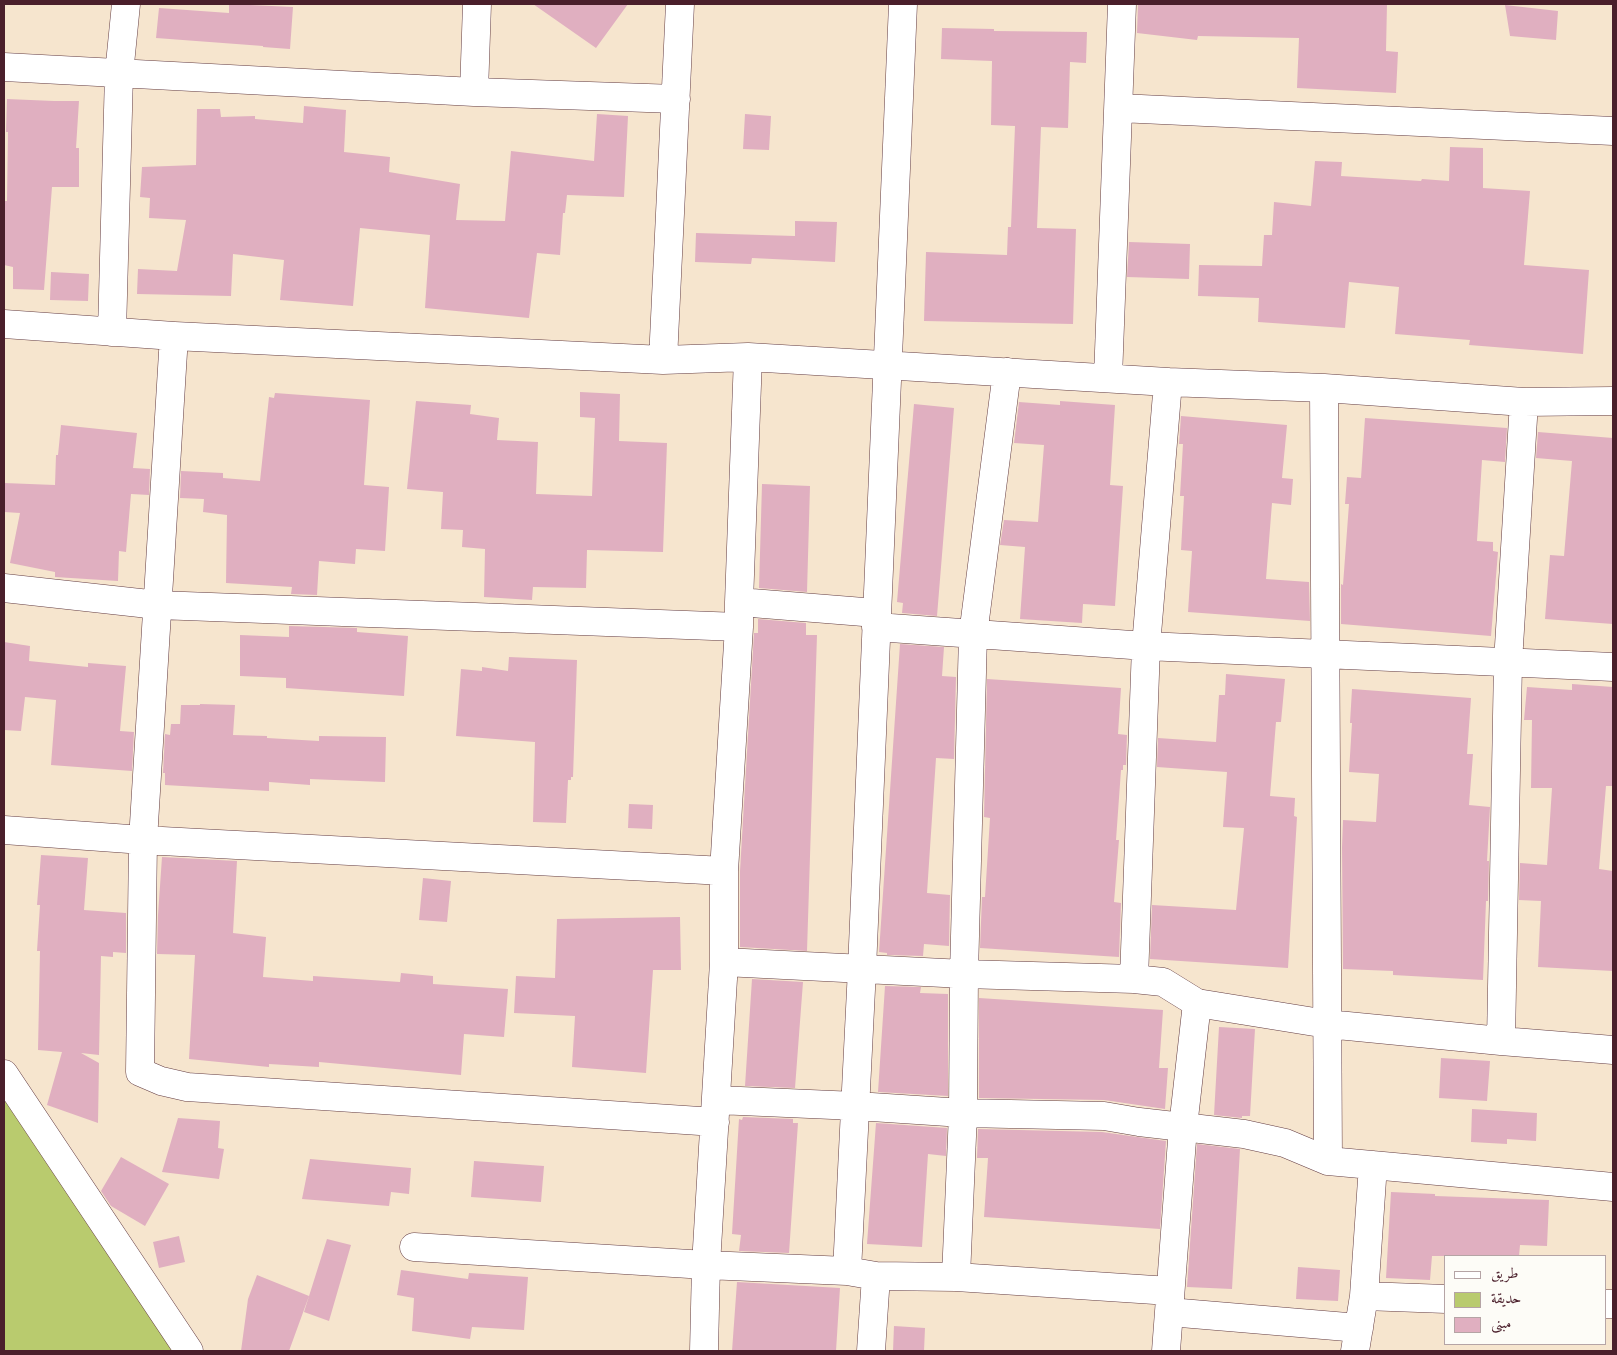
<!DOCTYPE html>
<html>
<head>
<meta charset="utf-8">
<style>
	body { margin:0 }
	#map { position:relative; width:1617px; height:1355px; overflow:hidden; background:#f6e5ce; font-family:"Old Standard TT",Amiri,serif }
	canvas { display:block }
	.frame { position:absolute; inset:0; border:5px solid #4a1f2b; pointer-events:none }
	.legend { position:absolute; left:1444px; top:1255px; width:162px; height:90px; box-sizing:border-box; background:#fdfcf7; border:1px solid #b5a4a5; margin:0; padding:6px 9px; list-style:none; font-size:15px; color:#4a1f2b }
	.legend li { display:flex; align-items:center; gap:10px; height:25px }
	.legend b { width:25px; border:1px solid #b5a4a5 }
</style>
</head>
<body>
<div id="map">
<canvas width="1617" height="1355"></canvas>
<div class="frame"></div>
<ul class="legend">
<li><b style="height:6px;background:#fff"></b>طريق</li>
<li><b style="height:14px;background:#b9cb6e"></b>حديقة</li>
<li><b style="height:14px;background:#e0afc0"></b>مبنى</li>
</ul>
</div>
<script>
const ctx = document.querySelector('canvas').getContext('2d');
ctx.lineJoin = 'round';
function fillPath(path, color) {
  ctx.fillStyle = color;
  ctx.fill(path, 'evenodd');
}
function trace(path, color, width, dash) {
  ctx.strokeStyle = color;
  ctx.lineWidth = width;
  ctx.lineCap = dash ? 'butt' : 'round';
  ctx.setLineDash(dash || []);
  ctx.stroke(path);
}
fillPath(new Path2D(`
	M 4,1099 L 133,1287 L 174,1351 L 4,1351 Z`), '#b9cb6e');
fillPath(new Path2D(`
	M 229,4 L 293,7 L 290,49 L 263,47 L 263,46 L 156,38 L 159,8 L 229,13 Z
	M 533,4 L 628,4 L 596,48 Z
	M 1138,4 L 1387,4 L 1386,51 L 1398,52 L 1396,93 L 1297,88 L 1299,38 L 1198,36 L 1197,40 L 1137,33 Z
	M 1505,5 L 1558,11 L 1556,40 L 1510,36 Z
	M 942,28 L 994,29 L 994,31 L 1087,32 L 1086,63 L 1070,62 L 1068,128 L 1041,127 L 1037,228 L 1076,229 L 1073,324 L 924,321 L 926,252 L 1007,255 L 1008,227 L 1011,227 L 1015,126 L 991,125 L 992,61 L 941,59 Z
	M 7,99 L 54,101 L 79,101 L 76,148 L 79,148 L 79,187 L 52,187 L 44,290 L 13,289 L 13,267 L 4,265 L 4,201 L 7,201 L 8,132 L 6,132 Z
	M 304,106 L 346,110 L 344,152 L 390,157 L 389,172 L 460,184 L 456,220 L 505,221 L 511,151 L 594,161 L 597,114 L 628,116 L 624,197 L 567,195 L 565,213 L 563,213 L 560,255 L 537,253 L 529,318 L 425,308 L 430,235 L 360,228 L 353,306 L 280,300 L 284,260 L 233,254 L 231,296 L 137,294 L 138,269 L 177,271 L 186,220 L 149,218 L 150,198 L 140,197 L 142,167 L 196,165 L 197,109 L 220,109 L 221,117 L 255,116 L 255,119 L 303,123 Z
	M 745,114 L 771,116 L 769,150 L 743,149 Z
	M 1450,147 L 1483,148 L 1483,188 L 1530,191 L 1524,265 L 1589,270 L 1583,354 L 1469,345 L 1470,340 L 1395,334 L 1399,287 L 1349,282 L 1345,328 L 1258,322 L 1259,298 L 1198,296 L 1199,265 L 1262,266 L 1264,235 L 1272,235 L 1274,202 L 1311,206 L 1315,161 L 1342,162 L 1341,176 L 1421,181 L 1422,179 L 1449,181 Z
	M 795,221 L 837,222 L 835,262 L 752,258 L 751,264 L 695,262 L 696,233 L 795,236 Z
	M 1129,242 L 1190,244 L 1189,279 L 1127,277 Z
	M 51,272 L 89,274 L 88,301 L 50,300 Z
	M 580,392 L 620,394 L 619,441 L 667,443 L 663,552 L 587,550 L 586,588 L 533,587 L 532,600 L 484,597 L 485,549 L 462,547 L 463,530 L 441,529 L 443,492 L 407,489 L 416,401 L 471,405 L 470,414 L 499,418 L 497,440 L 538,442 L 536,494 L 592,496 L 595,418 L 580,417 Z
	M 275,393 L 370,400 L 364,485 L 389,487 L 385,551 L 356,549 L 355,564 L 319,561 L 317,595 L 291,594 L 292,587 L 226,583 L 227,515 L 203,512 L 204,499 L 180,498 L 181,471 L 223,473 L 223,478 L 260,481 L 269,397 L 274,398 Z
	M 1060,401 L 1115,405 L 1110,485 L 1123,486 L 1115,606 L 1083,604 L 1082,623 L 1020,619 L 1025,547 L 1000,545 L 1004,520 L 1038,522 L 1044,445 L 1014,443 L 1019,402 L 1060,405 Z
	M 914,404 L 954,408 L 937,616 L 902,613 L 903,603 L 897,602 Z
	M 1181,416 L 1287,425 L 1282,478 L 1293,479 L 1291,505 L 1272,503 L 1266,579 L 1309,582 L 1310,621 L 1188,612 L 1192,551 L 1181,550 L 1184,496 L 1180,496 L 1183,444 L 1179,444 Z
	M 1365,418 L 1507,428 L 1505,462 L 1482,460 L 1477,541 L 1493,542 L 1493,551 L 1498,552 L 1491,636 L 1341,624 L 1341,584 L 1343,585 L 1349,504 L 1345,504 L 1347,477 L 1361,478 Z
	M 61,425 L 137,433 L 133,468 L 150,469 L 149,495 L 131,494 L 126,552 L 119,551 L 118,581 L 55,577 L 55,572 L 10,563 L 20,513 L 4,512 L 4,483 L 55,485 L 56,455 L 58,455 Z
	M 1538,432 L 1613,438 L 1613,624 L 1545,619 L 1550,555 L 1564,556 L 1572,461 L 1536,458 Z
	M 762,484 L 810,486 L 807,592 L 759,588 Z
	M 758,619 L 806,623 L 806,635 L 817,635 L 807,951 L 740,947 L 740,871 L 754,633 L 758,633 Z
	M 289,626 L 357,628 L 357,632 L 408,636 L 404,696 L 286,688 L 286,678 L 240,676 L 240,635 L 289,637 Z
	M 4,642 L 30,646 L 29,661 L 88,667 L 88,663 L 126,666 L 120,731 L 134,732 L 132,771 L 51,765 L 56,700 L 25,697 L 21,731 L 4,730 Z
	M 900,644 L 944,647 L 942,676 L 956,677 L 954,759 L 936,758 L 927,893 L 950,895 L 949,946 L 924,944 L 923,956 L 887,955 L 887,953 L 879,952 Z
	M 509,657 L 577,660 L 573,777 L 571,777 L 571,780 L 568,780 L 566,823 L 533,822 L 535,742 L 456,736 L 461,669 L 482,671 L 482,667 L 508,671 Z
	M 1226,674 L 1285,679 L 1281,722 L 1276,722 L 1270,796 L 1295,798 L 1294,816 L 1297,817 L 1288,968 L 1150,959 L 1152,905 L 1236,910 L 1244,828 L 1223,827 L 1227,772 L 1157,767 L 1158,738 L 1216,742 L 1219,695 L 1225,695 Z
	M 987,679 L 1121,688 L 1118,734 L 1127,735 L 1126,765 L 1123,765 L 1123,770 L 1121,770 L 1116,840 L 1119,840 L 1114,902 L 1121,903 L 1119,957 L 980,948 L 982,897 L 985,897 L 990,818 L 984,817 Z
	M 1572,684 L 1613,687 L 1613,786 L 1606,786 L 1599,869 L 1613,871 L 1613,971 L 1538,967 L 1541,901 L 1519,900 L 1520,863 L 1547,865 L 1552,788 L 1531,788 L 1532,720 L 1524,720 L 1527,687 L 1572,690 Z
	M 1352,689 L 1471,698 L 1467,754 L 1473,754 L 1469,805 L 1490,807 L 1487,861 L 1489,861 L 1488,901 L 1486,901 L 1483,980 L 1393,975 L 1393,971 L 1343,969 L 1342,847 L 1343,820 L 1376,822 L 1379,774 L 1349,772 L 1352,723 L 1350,723 Z
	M 200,704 L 235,705 L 233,735 L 267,736 L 267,738 L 319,741 L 319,736 L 386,737 L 385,782 L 310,779 L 310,785 L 269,782 L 269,791 L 165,785 L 165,773 L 163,773 L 165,734 L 170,735 L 171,724 L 180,724 L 181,705 L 200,705 Z
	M 629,804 L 653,805 L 652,829 L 628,828 Z
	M 41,855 L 88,858 L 84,910 L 126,913 L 126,953 L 113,952 L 113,957 L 101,956 L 99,1055 L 81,1053 L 99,1063 L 98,1123 L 47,1105 L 62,1052 L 38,1050 L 40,951 L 37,951 L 40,905 L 37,905 Z
	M 162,857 L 237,861 L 233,933 L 266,937 L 263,977 L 313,981 L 313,976 L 400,982 L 401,973 L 433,976 L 433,984 L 508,989 L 504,1037 L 464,1034 L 461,1075 L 319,1062 L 319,1067 L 269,1064 L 269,1067 L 189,1059 L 195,955 L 157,954 L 158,915 Z
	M 423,878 L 451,881 L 447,922 L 419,920 Z
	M 680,917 L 681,970 L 653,970 L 646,1073 L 572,1067 L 575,1016 L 514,1013 L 516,976 L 555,978 L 557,919 Z
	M 752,979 L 803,982 L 795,1088 L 745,1086 Z
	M 885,986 L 921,987 L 920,993 L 948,994 L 948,1096 L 878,1092 Z
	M 979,998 L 1163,1010 L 1159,1068 L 1168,1068 L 1165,1109 L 1104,1100 L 979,1098 Z
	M 1219,1027 L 1255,1029 L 1250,1116 L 1242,1116 L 1242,1118 L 1214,1115 Z
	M 1441,1058 L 1490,1061 L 1487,1101 L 1439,1098 Z
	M 1472,1109 L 1537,1113 L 1536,1141 L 1507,1139 L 1507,1144 L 1471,1142 Z
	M 743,1117 L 793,1119 L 793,1123 L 798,1123 L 789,1253 L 739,1251 L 741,1235 L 732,1234 L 739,1119 L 742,1120 Z
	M 178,1118 L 220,1121 L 218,1148 L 224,1149 L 219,1179 L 162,1172 Z
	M 876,1123 L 947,1128 L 946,1156 L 928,1154 L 922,1247 L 867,1244 Z
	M 978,1129 L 1102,1132 L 1166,1141 L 1160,1229 L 984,1217 L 988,1158 L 977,1158 Z
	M 1197,1144 L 1240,1149 L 1232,1289 L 1187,1287 Z
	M 121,1157 L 169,1184 L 145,1226 L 111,1206 L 101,1191 Z
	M 310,1159 L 411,1168 L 409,1194 L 391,1192 L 389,1206 L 302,1199 Z
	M 474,1161 L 544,1166 L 541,1202 L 471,1197 Z
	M 1391,1192 L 1435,1194 L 1435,1196 L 1549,1200 L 1547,1246 L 1520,1245 L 1519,1256 L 1432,1256 L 1430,1280 L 1386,1278 Z
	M 179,1236 L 185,1262 L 159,1268 L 153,1242 Z
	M 327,1239 L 351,1245 L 329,1321 L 304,1312 Z
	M 1298,1267 L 1340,1270 L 1338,1301 L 1296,1299 Z
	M 401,1270 L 468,1279 L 469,1273 L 528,1277 L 524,1330 L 472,1327 L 470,1339 L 412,1331 L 414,1298 L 397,1295 Z
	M 257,1275 L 309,1296 L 289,1351 L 241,1351 L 248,1299 Z
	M 737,1282 L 840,1288 L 836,1351 L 732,1351 Z
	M 894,1326 L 925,1328 L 924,1351 L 893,1351 Z`), '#e0afc0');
const street = new Path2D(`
	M 4,67 L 474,92 L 676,99
	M 474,92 L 477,4
	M 1119,108 L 1613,131
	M 4,324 L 174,336 L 663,360 L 748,357 L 1168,382 L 1324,388 L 1524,402 L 1613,401
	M 112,332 L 119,74 L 126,4
	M 174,336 L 143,840 L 140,1072 L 161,1081 L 187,1087 L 715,1122
	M 663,360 L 680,4
	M 1108,378 L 1122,4
	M 1324,388 L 1328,1161
	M 4,588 L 158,605 L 739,627
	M 739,602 L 876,613
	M 876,627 L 1146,646 L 1613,667
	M 4,830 L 143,840 L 724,871
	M 724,962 L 964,974 L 1134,979 L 1163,982 L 1197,1003 L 1327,1024 L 1501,1041 L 1613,1050
	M 1134,979 L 1146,646 L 1168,382
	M 1501,1041 L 1508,662 L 1524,402
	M 4,1074 L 189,1351
	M 717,1100 L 856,1106 L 963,1113 L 1104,1116 L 1139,1122 L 1244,1134 L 1285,1143 L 1328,1161 L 1613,1187
	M 414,1247 L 706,1265 L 847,1271 L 876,1276 L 956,1277 L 1170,1291
	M 847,1271 L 862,969 L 903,4
	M 956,1277 L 963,1113 L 964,974 L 973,635 L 1007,372
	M 1364,1296 L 1446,1299
	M 1606,1304 L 1613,1304
	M 1169,1312 L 1359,1328
	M 704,1351 L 706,1265 L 724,962 L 724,871 L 739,627 L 739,602 L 748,357
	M 871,1351 L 876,1276
	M 1166,1351 L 1183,1127 L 1197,1003
	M 1355,1351 L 1364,1296 L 1373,1165`);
trace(street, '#643d43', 29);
trace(street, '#fff', 28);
</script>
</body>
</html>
